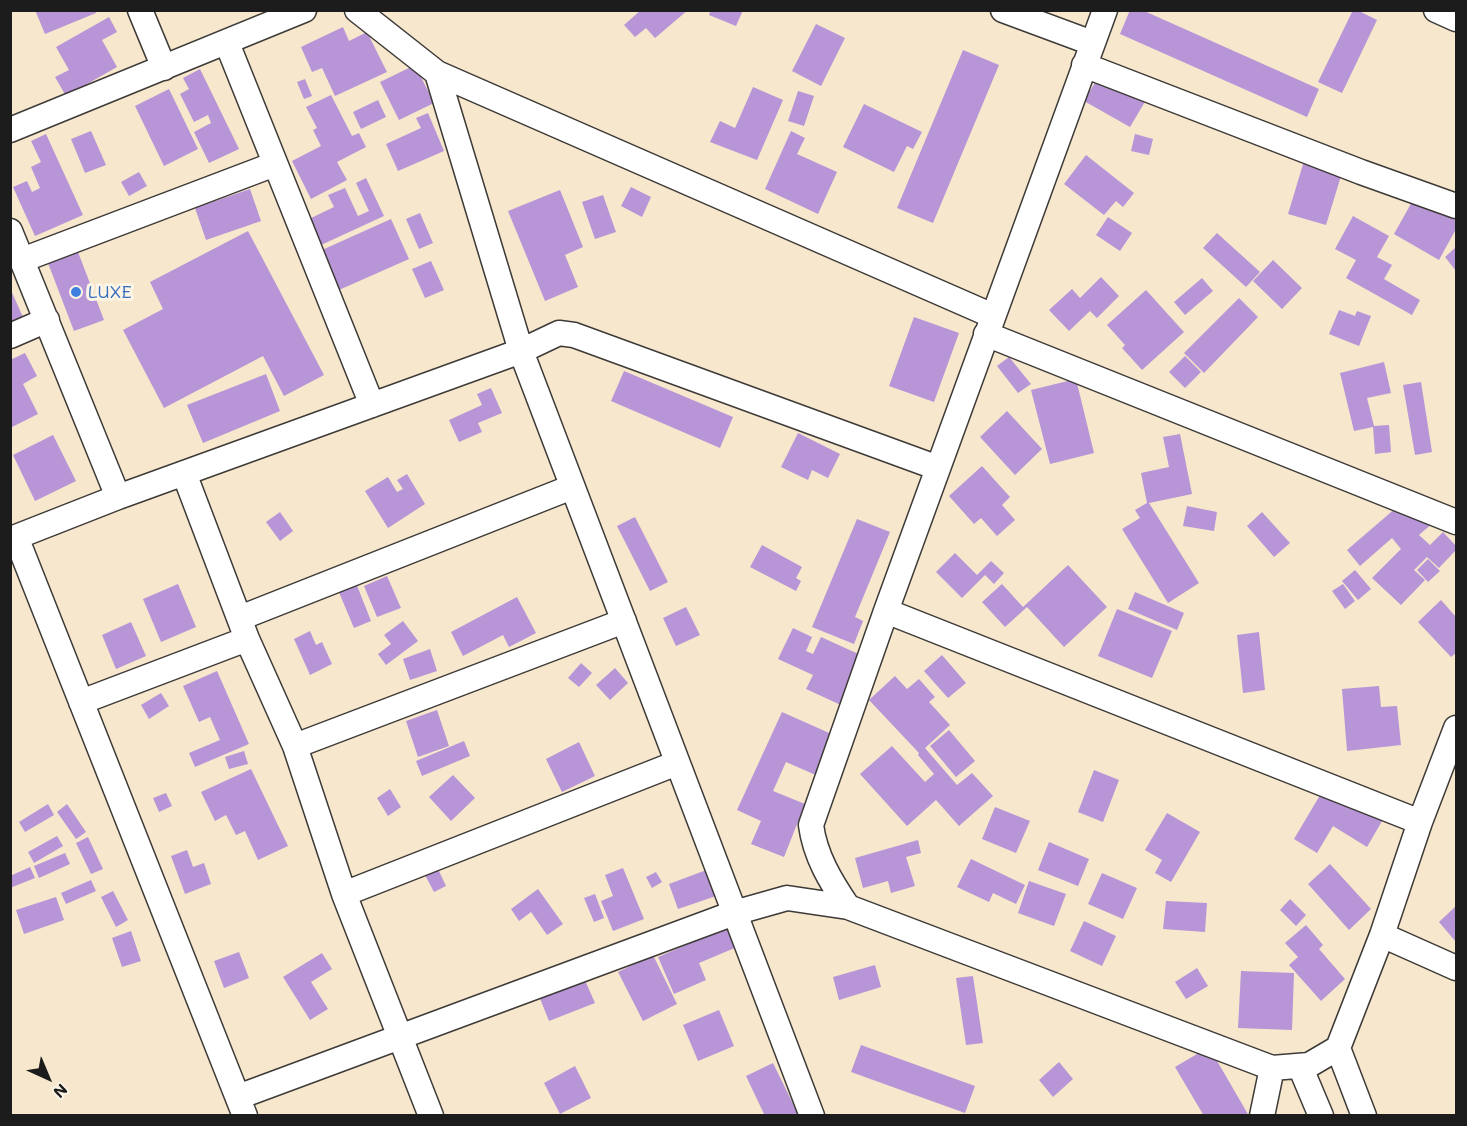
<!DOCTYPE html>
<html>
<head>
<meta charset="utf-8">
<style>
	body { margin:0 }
	#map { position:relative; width:1467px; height:1126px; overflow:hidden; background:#f6e7cd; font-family:Mali,sans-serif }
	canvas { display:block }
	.frame { position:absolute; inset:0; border:12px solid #1c1c1c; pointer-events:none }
	.north { position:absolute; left:18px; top:1048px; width:60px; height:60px; -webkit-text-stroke:4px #fcf5e5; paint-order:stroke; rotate:136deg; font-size:16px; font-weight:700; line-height:24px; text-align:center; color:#1c1c1c }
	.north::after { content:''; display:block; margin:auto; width:21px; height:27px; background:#1c1c1c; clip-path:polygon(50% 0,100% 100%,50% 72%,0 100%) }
</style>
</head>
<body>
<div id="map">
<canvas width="1467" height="1126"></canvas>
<div class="frame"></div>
<div class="north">N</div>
</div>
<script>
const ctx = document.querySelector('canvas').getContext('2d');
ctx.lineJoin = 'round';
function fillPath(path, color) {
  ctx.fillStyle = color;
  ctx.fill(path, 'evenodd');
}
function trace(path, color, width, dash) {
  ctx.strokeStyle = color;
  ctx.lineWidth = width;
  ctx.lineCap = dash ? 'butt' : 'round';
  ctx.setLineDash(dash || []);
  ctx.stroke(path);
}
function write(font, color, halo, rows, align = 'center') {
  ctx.font = font + ' Mali,sans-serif';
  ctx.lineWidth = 6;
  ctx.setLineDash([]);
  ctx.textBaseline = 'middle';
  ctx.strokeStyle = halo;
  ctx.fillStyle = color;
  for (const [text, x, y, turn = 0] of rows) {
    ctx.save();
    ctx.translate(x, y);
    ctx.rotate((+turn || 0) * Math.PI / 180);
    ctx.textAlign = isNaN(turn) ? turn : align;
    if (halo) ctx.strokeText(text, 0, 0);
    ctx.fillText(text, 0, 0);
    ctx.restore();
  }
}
fillPath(new Path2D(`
	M 35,10 L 95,10 L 96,13 L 45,34 Z
	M 641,10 L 688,10 L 655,38 L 646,28 L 635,37 L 624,25 Z
	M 711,10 L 743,10 L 736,26 L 709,15 Z
	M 1130,10 L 1142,10 L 1319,89 L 1307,117 L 1120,34 Z
	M 1353,10 L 1357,10 L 1377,20 L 1342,93 L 1318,82 Z
	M 109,17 L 117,32 L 102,40 L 117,67 L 66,96 L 55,77 L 69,70 L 56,47 Z
	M 816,24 L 845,38 L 821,86 L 792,71 Z
	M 343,27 L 349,41 L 367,32 L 387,72 L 335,96 L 322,68 L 312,72 L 301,47 Z
	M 963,50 L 999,65 L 933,223 L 897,208 Z
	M 415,65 L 434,103 L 399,120 L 380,82 Z
	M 200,69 L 239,149 L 209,163 L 194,132 L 211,123 L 208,115 L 194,122 L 180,94 L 189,89 L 183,78 Z
	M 1103,69 L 1149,95 L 1130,127 L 1084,101 Z
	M 305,79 L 312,96 L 304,99 L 297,82 Z
	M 753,87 L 783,100 L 757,160 L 710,142 L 720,121 L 735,128 Z
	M 169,89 L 198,149 L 164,166 L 135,106 Z
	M 798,91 L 814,96 L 804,126 L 788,121 Z
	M 331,95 L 352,136 L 359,133 L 366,147 L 337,162 L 347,180 L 311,199 L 292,161 L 321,146 L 313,130 L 317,128 L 306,107 Z
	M 378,100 L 386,117 L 361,129 L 353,112 Z
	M 864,104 L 922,132 L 913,149 L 907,146 L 894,172 L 843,147 Z
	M 428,113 L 444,151 L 398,171 L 386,144 L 421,128 L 416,118 Z
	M 91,131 L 106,165 L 85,173 L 71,139 Z
	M 791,131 L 805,138 L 797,154 L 837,172 L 818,214 L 765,189 Z
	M 46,134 L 83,215 L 35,236 L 13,187 L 27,181 L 32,192 L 40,188 L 31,167 L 41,162 L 31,141 Z
	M 1135,134 L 1153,139 L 1149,155 L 1131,151 Z
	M 1086,155 L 1134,193 L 1123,207 L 1116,201 L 1104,215 L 1064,184 Z
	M 1304,161 L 1345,163 L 1326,225 L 1288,214 Z
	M 139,172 L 147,186 L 129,196 L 121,182 Z
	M 366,178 L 384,216 L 321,245 L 309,219 L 334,207 L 328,195 L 345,188 L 358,216 L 369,211 L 356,183 Z
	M 1422,184 L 1456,204 L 1456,229 L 1439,260 L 1394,234 Z
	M 631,187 L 651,197 L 642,217 L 621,206 Z
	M 250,189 L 261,221 L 206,240 L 195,208 Z
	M 560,190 L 583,247 L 565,255 L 578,287 L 545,301 L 508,211 Z
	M 603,195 L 616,232 L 595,239 L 582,202 Z
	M 420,213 L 433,243 L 419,249 L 406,219 Z
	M 1353,216 L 1389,236 L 1377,257 L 1392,265 L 1384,279 L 1420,300 L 1412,315 L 1346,278 L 1356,260 L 1335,249 Z
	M 1108,217 L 1132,233 L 1120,251 L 1096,235 Z
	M 391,219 L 409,259 L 339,290 L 322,250 Z
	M 248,231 L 324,375 L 284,396 L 263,356 L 164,408 L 123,330 L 163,309 L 150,282 Z
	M 1217,233 L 1260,272 L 1246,287 L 1203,248 Z
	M 1456,247 L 1456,271 L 1445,257 Z
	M 78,252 L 104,320 L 74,331 L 48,263 Z
	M 1273,260 L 1302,288 L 1282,309 L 1253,281 Z
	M 431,261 L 444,290 L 425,298 L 412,269 Z
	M 1101,277 L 1119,296 L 1097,318 L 1090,311 L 1069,331 L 1049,310 L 1072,289 L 1080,298 Z
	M 1202,278 L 1213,291 L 1185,315 L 1174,302 Z
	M 10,288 L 27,326 L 10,333 Z
	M 1146,290 L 1184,332 L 1142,370 L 1122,348 L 1125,345 L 1107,325 Z
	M 1239,298 L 1258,317 L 1204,373 L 1184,353 Z
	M 1339,310 L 1355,316 L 1357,311 L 1371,316 L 1359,346 L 1329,334 Z
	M 914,317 L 959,333 L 934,402 L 889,386 Z
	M 25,353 L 37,376 L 23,384 L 38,414 L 10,428 L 10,360 Z
	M 1185,356 L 1201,372 L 1185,388 L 1169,372 Z
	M 1009,357 L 1031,384 L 1018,393 L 997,366 Z
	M 1384,362 L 1391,393 L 1367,398 L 1374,426 L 1389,425 L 1391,452 L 1375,454 L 1373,427 L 1354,431 L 1340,373 Z
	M 624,371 L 733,417 L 720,448 L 611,401 Z
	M 266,374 L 280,411 L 203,443 L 187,405 Z
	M 1076,379 L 1094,453 L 1050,464 L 1031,390 Z
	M 1421,382 L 1432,452 L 1415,455 L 1403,385 Z
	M 491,388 L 502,413 L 478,423 L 482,432 L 459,442 L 449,420 L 482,405 L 477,394 Z
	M 1007,411 L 1042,449 L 1015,475 L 980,437 Z
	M 798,433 L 840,454 L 828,478 L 812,470 L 808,480 L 781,467 Z
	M 1180,434 L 1192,494 L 1149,503 L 1199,583 L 1168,603 L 1122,529 L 1140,518 L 1135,510 L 1147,503 L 1141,473 L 1169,467 L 1163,437 Z
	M 53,435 L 76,481 L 35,501 L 13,455 Z
	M 982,466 L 1010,497 L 1002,505 L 1015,520 L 997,536 L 981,518 L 974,524 L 949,496 Z
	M 407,474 L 425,504 L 388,528 L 365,491 L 388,477 L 397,492 L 403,489 L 397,480 Z
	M 1411,495 L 1434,522 L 1419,535 L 1430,545 L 1443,532 L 1456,546 L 1456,550 L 1439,568 L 1427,557 L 1414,570 L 1425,580 L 1401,605 L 1372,578 L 1401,549 L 1392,538 L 1360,566 L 1347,550 Z
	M 1187,506 L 1217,512 L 1214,531 L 1183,526 Z
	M 280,512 L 293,531 L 280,541 L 266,522 Z
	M 1262,512 L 1290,543 L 1274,557 L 1247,526 Z
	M 635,517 L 668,582 L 650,591 L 617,526 Z
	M 857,519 L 890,532 L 855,617 L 863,621 L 854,644 L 812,627 Z
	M 762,545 L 802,567 L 796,578 L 801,581 L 796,591 L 750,567 Z
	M 955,553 L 977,575 L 991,561 L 1004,573 L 994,584 L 985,575 L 962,598 L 936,572 Z
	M 1428,559 L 1440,571 L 1428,582 L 1417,570 Z
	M 1068,565 L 1107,607 L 1064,647 L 1027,607 L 1005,627 L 982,602 L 1002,584 L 1023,607 Z
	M 1355,570 L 1371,589 L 1358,600 L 1342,581 Z
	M 387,576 L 401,608 L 377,617 L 364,586 Z
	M 356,583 L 371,621 L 354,628 L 338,590 Z
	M 178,584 L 196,627 L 161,642 L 143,599 Z
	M 1343,584 L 1355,601 L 1345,609 L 1332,591 Z
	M 1135,592 L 1184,613 L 1177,630 L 1128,609 Z
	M 517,597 L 536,633 L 509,647 L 503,635 L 463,656 L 451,632 Z
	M 1441,600 L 1456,617 L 1456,653 L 1451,657 L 1418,622 Z
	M 686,607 L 700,635 L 676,646 L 663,618 Z
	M 1117,609 L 1172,631 L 1152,678 L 1098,656 Z
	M 403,621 L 418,641 L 386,665 L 378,654 L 391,644 L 384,635 Z
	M 131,622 L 146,656 L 116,669 L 102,635 Z
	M 793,628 L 812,637 L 806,651 L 813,654 L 821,637 L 865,657 L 843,706 L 806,689 L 813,675 L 778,659 Z
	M 310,631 L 316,645 L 322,642 L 332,664 L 310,675 L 294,639 Z
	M 1259,632 L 1265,690 L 1243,693 L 1237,635 Z
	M 430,649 L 437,671 L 410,680 L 403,659 Z
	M 942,655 L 966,683 L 948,698 L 924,671 Z
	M 581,663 L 592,673 L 579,687 L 568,678 Z
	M 615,668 L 628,683 L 610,700 L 596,685 Z
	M 217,671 L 249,744 L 195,767 L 189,753 L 220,740 L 210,717 L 199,722 L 183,686 Z
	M 895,676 L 907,689 L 919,679 L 935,697 L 929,702 L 950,725 L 925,748 L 957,785 L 972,773 L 993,796 L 959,826 L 936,800 L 907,826 L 860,774 L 892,746 L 925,782 L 934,774 L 918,755 L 919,753 L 869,700 Z
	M 1379,686 L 1381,707 L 1397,706 L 1401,745 L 1347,751 L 1342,689 Z
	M 161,693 L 169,706 L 149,719 L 141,705 Z
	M 437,710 L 449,746 L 418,757 L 406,721 Z
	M 782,712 L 836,736 L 818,776 L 786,762 L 773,791 L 805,804 L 784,857 L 751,844 L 761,821 L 737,810 Z
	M 949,730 L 975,761 L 956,777 L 930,746 Z
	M 464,741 L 470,756 L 422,776 L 416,761 Z
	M 579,742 L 595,776 L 562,792 L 546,759 Z
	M 244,751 L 248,764 L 229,769 L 225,757 Z
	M 251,769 L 288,846 L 258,860 L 245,831 L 236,835 L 226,815 L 215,821 L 201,792 Z
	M 1094,770 L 1119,780 L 1103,822 L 1078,812 Z
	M 453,775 L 475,798 L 451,821 L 429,797 Z
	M 1332,775 L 1389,809 L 1367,847 L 1333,826 L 1317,853 L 1294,839 Z
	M 390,789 L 401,807 L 388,816 L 377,798 Z
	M 166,793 L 172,806 L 159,812 L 153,798 Z
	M 48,804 L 54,815 L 25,832 L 19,822 Z
	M 67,804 L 86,832 L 76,839 L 57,812 Z
	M 995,807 L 1030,821 L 1016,853 L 982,839 Z
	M 1167,813 L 1200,832 L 1171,882 L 1155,873 L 1162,860 L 1145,850 Z
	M 57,836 L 63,846 L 34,863 L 28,852 Z
	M 88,837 L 103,869 L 91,874 L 76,843 Z
	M 918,840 L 921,853 L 906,857 L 915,886 L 891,893 L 888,881 L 863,888 L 855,858 Z
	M 1049,842 L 1089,859 L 1078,886 L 1038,870 Z
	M 187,850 L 193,867 L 204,863 L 211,884 L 185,894 L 171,856 Z
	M 65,853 L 70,864 L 39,878 L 34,866 Z
	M 971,859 L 1025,885 L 1016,904 L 993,893 L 989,902 L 957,887 Z
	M 1330,864 L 1371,909 L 1349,930 L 1308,884 Z
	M 30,867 L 35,878 L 10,888 L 10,876 Z
	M 623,868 L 644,919 L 613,931 L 601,901 L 613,896 L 605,875 Z
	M 438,869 L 446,886 L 434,892 L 425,875 Z
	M 709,869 L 719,895 L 678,909 L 669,884 Z
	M 656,872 L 662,882 L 652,888 L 646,877 Z
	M 1102,873 L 1137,888 L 1123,919 L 1088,904 Z
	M 91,880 L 96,891 L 66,904 L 61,893 Z
	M 1029,881 L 1066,894 L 1054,926 L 1018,913 Z
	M 538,889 L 563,924 L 547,935 L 531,912 L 519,921 L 511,909 Z
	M 113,891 L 128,920 L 116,927 L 101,897 Z
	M 595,894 L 604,918 L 594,922 L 584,898 Z
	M 56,897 L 64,920 L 24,934 L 16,910 Z
	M 1290,899 L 1306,915 L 1296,926 L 1280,910 Z
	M 1166,901 L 1207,903 L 1205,932 L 1163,929 Z
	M 1456,906 L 1456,942 L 1439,922 Z
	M 1084,921 L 1116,936 L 1102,966 L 1070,951 Z
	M 1306,925 L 1323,945 L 1319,949 L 1345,979 L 1321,1001 L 1289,965 L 1298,957 L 1285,943 Z
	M 728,927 L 737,947 L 699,963 L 706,980 L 674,994 L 658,957 Z
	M 131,931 L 141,961 L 122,967 L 112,938 Z
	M 239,952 L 249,978 L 224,988 L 214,961 Z
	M 322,953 L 332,969 L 311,982 L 328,1009 L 310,1020 L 283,977 Z
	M 653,955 L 677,1004 L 643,1021 L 618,972 Z
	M 875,965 L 881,987 L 839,1000 L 833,977 Z
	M 1197,968 L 1208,986 L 1186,999 L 1175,982 Z
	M 1241,971 L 1294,973 L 1292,1030 L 1238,1028 Z
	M 973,976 L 983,1043 L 966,1045 L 956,978 Z
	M 584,978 L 595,1003 L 549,1021 L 539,996 Z
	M 719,1010 L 734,1046 L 698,1061 L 683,1025 Z
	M 861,1045 L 975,1086 L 965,1113 L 851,1072 Z
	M 1209,1047 L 1249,1116 L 1204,1116 L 1175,1067 Z
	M 1059,1062 L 1073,1079 L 1053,1097 L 1039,1080 Z
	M 773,1063 L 799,1116 L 765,1116 L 746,1076 Z
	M 575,1066 L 591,1098 L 560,1114 L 544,1083 Z`), '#b895d7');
const minor = new Path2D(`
	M 140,10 L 164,68
	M 357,10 L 437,73 L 521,351 L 812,1116
	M 1003,10 L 1092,43
	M 1436,10 L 1456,19
	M 227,43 L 372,405
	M 1084,65 L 1361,172 L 1456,206
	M 437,73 L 993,316
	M 10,130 L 304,10
	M 10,231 L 118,497
	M 22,260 L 275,164
	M 986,334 L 1456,522
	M 10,336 L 47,320
	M 184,473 L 247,639 L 295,746 L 344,894 L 431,1116
	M 886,611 L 1420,822
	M 240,618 L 572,487
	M 81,702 L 247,639
	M 295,746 L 624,621
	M 344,894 L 677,763
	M 848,907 C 831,882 815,856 811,825 L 886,611 L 1105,10
	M 1382,935 L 1456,968
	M 1300,1066 L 1321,1116
	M 238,1097 L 734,913 L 787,898 L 848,907 L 1272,1068 L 1309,1065 L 1338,1048
	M 245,1116 L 16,537 L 118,497 L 521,351 L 559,333 L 574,335 L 938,468
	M 1262,1116 L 1272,1068
	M 1364,1116 L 1338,1048 L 1382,935 L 1420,822 L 1456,728`);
trace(minor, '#3d3a37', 27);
trace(minor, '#fff', 24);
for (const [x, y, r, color] of [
	[76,292,6,"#3f7fe0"]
]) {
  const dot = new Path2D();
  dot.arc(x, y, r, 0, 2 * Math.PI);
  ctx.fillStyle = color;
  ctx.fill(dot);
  trace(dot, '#fcf5e5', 2);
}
write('18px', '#366cbe', '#fcf5e5', [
	["LUXE",88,292]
], 'left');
</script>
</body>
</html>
